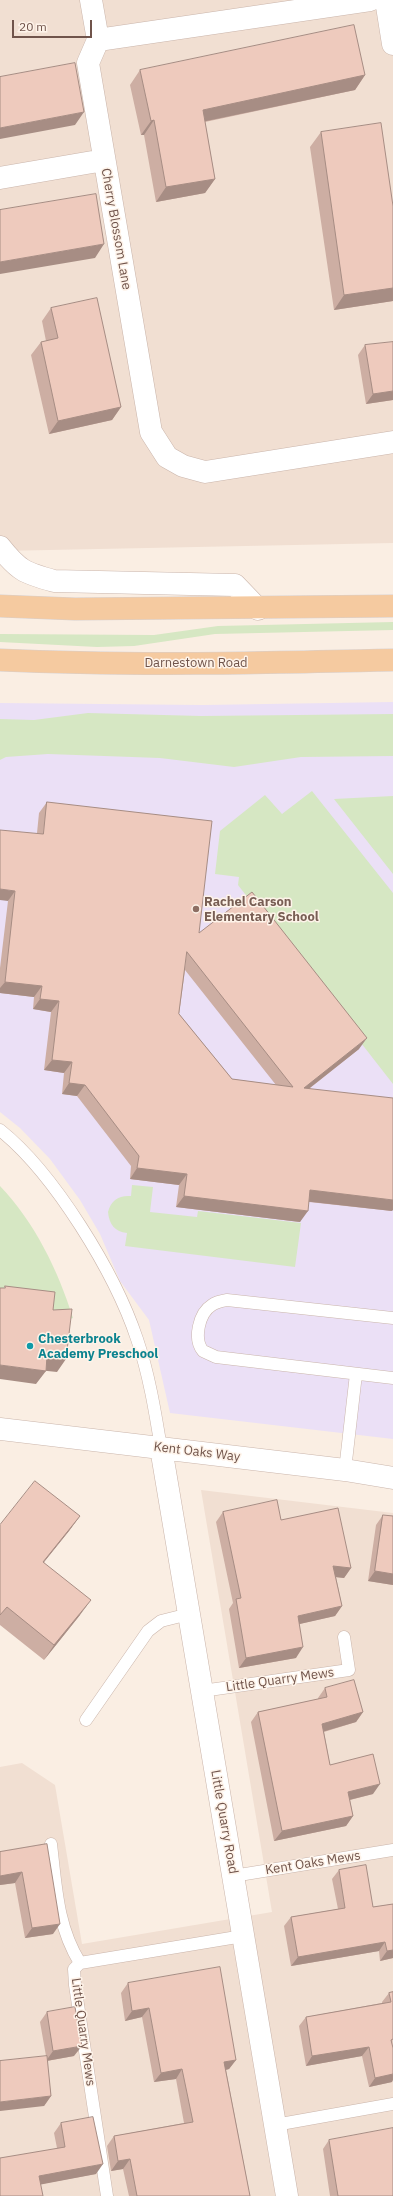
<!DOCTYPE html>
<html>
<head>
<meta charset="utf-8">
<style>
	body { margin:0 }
	#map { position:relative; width:393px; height:2196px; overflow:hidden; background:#faeee3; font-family:"IBM Plex Sans",sans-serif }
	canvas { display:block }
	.scale { position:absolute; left:12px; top:20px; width:80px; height:18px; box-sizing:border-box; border:2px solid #70544b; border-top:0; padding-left:5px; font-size:12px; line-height:14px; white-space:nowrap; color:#70544b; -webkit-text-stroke:3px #fef3e9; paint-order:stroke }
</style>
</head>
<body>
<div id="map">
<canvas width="393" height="2196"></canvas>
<div class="scale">20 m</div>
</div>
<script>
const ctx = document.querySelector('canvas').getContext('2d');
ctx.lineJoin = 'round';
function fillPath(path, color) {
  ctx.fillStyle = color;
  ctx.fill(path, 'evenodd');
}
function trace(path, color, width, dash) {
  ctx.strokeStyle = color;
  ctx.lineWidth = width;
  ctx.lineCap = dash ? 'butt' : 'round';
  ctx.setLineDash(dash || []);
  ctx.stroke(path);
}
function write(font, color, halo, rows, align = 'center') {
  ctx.font = font + ' "IBM Plex Sans",sans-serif';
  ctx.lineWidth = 3;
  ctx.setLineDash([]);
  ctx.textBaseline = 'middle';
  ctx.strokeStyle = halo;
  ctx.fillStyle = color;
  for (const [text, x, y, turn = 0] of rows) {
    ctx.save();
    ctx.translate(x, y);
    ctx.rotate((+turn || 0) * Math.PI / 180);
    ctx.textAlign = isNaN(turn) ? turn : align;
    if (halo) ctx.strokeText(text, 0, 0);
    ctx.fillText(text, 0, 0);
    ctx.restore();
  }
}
fillPath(new Path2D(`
	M 0,0 L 393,0 L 393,543 L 0,551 Z
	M 201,1490 L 393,1513 L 393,2196 L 0,2196 L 0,1767 L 22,1763 L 55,1785 L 82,1944 L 272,1912 Z`), '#f1dfd2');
fillPath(new Path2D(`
	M 393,702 L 393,1439 L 170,1413 L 149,1320 L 120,1281 L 100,1234 L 80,1200 L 50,1159 L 20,1128 L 0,1112 L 0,703 L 203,705 Z`), '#ebe0f6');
fillPath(new Path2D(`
	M 393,622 L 393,630 L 215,634 L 134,646 L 97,647 L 0,642 L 0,634 L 154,635 L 218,626 Z
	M 88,713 L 201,716 L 393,714 L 393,756 L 301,757 L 234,767 L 160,758 L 48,754 L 6,757 L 0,760 L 0,719 L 34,720 Z
	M 312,791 L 393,893 L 393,1084 L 238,885 L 239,877 L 215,874 L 220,831 L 265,795 L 282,814 Z
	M 393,796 L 393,874 L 334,799 Z
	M 132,1185 L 153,1187 L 150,1212 L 197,1217 L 198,1211 L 301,1223 L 295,1267 L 125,1246 L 127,1233 C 115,1232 109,1224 108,1212 C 111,1200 119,1195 131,1196 Z
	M 0,1186 C 35,1223 58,1270 73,1318 L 64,1321 L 0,1300 Z`), '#d6e7c3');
const service = new Path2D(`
	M 0,1130 C 54,1173 115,1273 137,1339 C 149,1374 155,1411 161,1448
	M 393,1318 L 227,1300 C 221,1301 216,1302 212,1305 C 199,1313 193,1339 203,1351 L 216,1357 L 393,1378
	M 345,1470 L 356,1374
	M 202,1691 L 349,1670 L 344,1637
	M 86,1720 L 148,1631 L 161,1621 L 189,1614
	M 51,1844 C 56,1886 57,1926 80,1963
	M 233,1876 L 393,1850
	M 275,2125 L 393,2104
	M 107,2196 L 75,1985 L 74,1969 L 80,1963 L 243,1936`);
const minor = new Path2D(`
	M 91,0 L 98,40
	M 370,0 L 98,40 L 88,63 L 151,432 L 167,457 L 183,466 L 205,472 L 393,442
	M 386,0 L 393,44
	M 0,178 L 104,160
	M 0,547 C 19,571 25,573 54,581 L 235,585 L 258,609
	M 0,1429 L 345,1470 L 393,1478
	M 161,1448 L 287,2196`);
const primary = new Path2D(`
	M 0,606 L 75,609 L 393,606
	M 0,660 C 131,666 262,663 393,660`);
trace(service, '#cab5ab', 13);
trace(minor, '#cab5ab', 23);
trace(primary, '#d7cfcd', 23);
trace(service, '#fff', 12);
trace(minor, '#fff', 22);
trace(primary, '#f5caa0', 22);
fillPath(new Path2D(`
	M 140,70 L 365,75 L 355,90 L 205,122 L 215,179 L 205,193 L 156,202 L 144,135 L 141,135 L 130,85 Z
	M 321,132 L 393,206 L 393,301 L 334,310 L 310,147 Z
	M 51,308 L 121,407 L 112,420 L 49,434 L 31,355 L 41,342 L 46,341 L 42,321 Z
	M 365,345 L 393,400 L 366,404 L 358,355 Z
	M 47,802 L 199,933 L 359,1049 L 310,1088 L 392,1211 L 309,1202 L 300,1222 L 176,1207 L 179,1185 L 130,1179 L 131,1166 L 77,1096 L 62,1094 L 64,1073 L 44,1070 L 51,1012 L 33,1009 L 34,997 L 0,993 L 0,968 L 8,901 L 37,833 L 39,813 ZM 185,970 L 276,1085 L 232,1079 L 179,1014 Z
	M 223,1512 L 281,1520 L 351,1568 L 344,1578 L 336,1577 L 342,1606 L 335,1616 L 299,1624 L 296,1658 L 239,1668 L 229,1609 L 233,1603 L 216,1522 Z
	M 383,1515 L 393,1585 L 368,1581 L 376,1525 Z
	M 80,1516 L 69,1531 L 44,1562 L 80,1615 L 44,1660 L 0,1625 L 0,1525 Z
	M 325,1688 L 363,1712 L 356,1722 L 324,1732 L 330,1765 L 373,1794 L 350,1800 L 353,1816 L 346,1826 L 274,1841 L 251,1722 L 258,1712 L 318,1699 L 318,1698 Z
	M 47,1844 L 53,1934 L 25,1938 L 15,1883 L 0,1885 L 0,1852 Z
	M 339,1870 L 373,1907 L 393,1904 L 393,1958 L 380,1961 L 379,1951 L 291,1966 L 284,1926 L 291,1917 L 338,1909 L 332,1879 Z
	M 128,1983 L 236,2060 L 229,2069 L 226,2070 L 250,2196 L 129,2196 L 123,2169 L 111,2171 L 107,2146 L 114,2136 L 184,2123 L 176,2079 L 154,2082 L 142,2017 L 125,2021 L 121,1993 Z
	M 393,1992 L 392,2082 L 369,2087 L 362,2056 L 306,2066 L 299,2026 L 306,2017 L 382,2003 L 382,2002 L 389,1993 Z
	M 47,2012 L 74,2056 L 47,2061 L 51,2096 L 44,2106 L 46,2056 L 40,2022 Z
	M 61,2123 L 96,2174 L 41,2184 L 0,2196 L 57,2148 L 54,2133 Z
	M 329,2140 L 393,2196 L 330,2196 L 323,2149 Z`), '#cdaea3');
fillPath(new Path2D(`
	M 365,75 L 355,90 L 192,124 L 203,110 Z
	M 84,112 L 75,125 L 0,139 L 0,128 Z
	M 154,120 L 144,135 L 141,135 L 151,121 Z
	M 215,179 L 205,193 L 156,202 L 166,187 Z
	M 104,244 L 95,258 L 0,274 L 0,262 Z
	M 393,288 L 393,301 L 334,310 L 344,295 Z
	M 393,391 L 393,400 L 366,404 L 373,394 Z
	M 121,407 L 112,420 L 49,434 L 58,421 Z
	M 0,889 L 15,891 L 8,901 L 0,900 Z
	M 5,982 L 42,986 L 34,997 L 0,993 L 0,988 Z
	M 40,999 L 59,1001 L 51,1012 L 33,1009 Z
	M 367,1038 L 359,1049 L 297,1098 L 304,1088 Z
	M 52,1060 L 72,1062 L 64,1073 L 44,1070 Z
	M 69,1083 L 85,1085 L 77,1096 L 62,1094 Z
	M 137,1168 L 187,1174 L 179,1185 L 130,1179 Z
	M 310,1190 L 393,1200 L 393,1210 L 392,1211 L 303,1201 Z
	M 184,1196 L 308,1211 L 300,1222 L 176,1207 Z
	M 47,1356 L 66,1359 L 57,1372 L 38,1370 Z
	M 0,1365 L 46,1371 L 36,1384 L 0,1379 Z
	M 80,1516 L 69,1531 L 32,1577 L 43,1562 Z
	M 333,1566 L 351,1568 L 344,1578 L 326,1576 Z
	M 375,1571 L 393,1574 L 393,1585 L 368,1581 Z
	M 91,1600 L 80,1615 L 44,1660 L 54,1645 Z
	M 342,1606 L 335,1616 L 291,1626 L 298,1616 Z
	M 303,1647 L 296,1658 L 239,1668 L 246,1658 Z
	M 363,1712 L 356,1722 L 315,1734 L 322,1724 Z
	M 380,1784 L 373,1794 L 341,1802 L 348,1792 Z
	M 353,1816 L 346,1826 L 274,1841 L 282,1831 Z
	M 22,1872 L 15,1883 L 0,1885 L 0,1876 Z
	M 60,1924 L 53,1934 L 25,1938 L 32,1928 Z
	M 385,1942 L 379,1951 L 291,1966 L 298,1957 Z
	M 393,1950 L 393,1958 L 380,1961 L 387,1951 Z
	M 149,2008 L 142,2017 L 125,2021 L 132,2011 Z
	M 82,2046 L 74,2056 L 46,2061 L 53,2051 Z
	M 369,2047 L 362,2056 L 306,2066 L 312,2056 Z
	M 236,2060 L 229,2069 L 217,2072 L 224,2062 Z
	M 182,2069 L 176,2079 L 154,2082 L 161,2073 Z
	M 393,2074 L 393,2080 L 392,2082 L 369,2087 L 375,2078 Z
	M 51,2096 L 44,2106 L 0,2111 L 0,2102 Z
	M 130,2159 L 123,2169 L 111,2171 L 118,2161 Z
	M 103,2164 L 96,2174 L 33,2186 L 39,2176 Z`), '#a78d84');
const building = new Path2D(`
	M 354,25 L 365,75 L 203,110 L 215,179 L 166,187 L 154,120 L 151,121 L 140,70 Z
	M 75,63 L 84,112 L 0,128 L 0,77 Z
	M 381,123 L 393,206 L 393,288 L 344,295 L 321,132 Z
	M 96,194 L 104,244 L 0,262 L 0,210 Z
	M 97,298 L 121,407 L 58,421 L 41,342 L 58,338 L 51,308 Z
	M 393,342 L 393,391 L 373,394 L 365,345 Z
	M 47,802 L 212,821 L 199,933 L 252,892 L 367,1038 L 304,1088 L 393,1098 L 393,1200 L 310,1190 L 308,1211 L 184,1196 L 187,1174 L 137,1168 L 139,1156 L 85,1085 L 69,1083 L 72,1062 L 52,1060 L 59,1001 L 40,999 L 42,986 L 5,982 L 15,891 L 0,889 L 0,830 L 43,834 ZM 187,952 L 293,1087 L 232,1079 L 179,1014 Z
	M 5,1286 L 55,1292 L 53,1310 L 72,1309 L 66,1359 L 47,1356 L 46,1371 L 0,1365 L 0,1288 L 5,1288 Z
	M 35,1481 L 80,1516 L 43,1562 L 91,1600 L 54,1645 L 7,1607 L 0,1615 L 0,1525 Z
	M 277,1500 L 281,1520 L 338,1508 L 351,1568 L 333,1566 L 342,1606 L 298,1616 L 303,1647 L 246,1658 L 236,1599 L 241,1598 L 223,1512 Z
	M 383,1515 L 393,1516 L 393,1574 L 375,1571 Z
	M 354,1680 L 363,1712 L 322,1724 L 330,1765 L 373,1754 L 380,1784 L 348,1792 L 353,1816 L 282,1831 L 258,1712 L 327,1697 L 325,1688 Z
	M 47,1844 L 60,1924 L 32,1928 L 22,1872 L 0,1876 L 0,1852 Z
	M 366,1865 L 373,1907 L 393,1904 L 393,1950 L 387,1951 L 385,1942 L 298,1957 L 291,1917 L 345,1908 L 339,1870 Z
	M 220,1967 L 236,2060 L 224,2062 L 250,2196 L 137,2196 L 130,2159 L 118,2161 L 114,2136 L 193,2122 L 182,2069 L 161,2073 L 149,2008 L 132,2011 L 128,1983 Z
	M 393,1992 L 393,2039 L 391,2040 L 393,2048 L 393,2074 L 375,2078 L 369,2047 L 312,2056 L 306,2017 L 391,2002 L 389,1993 Z
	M 75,2007 L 82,2046 L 53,2051 L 47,2012 Z
	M 47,2056 L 51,2096 L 0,2102 L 0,2061 Z
	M 93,2117 L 103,2164 L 39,2176 L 43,2196 L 0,2196 L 0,2158 L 65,2147 L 61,2123 Z
	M 393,2128 L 393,2196 L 338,2196 L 329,2140 Z`);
fillPath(building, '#eecabd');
trace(building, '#a78d84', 1);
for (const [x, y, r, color] of [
	[196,909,4,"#8d6e63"],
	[30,1346,4,"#0f9aa8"]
]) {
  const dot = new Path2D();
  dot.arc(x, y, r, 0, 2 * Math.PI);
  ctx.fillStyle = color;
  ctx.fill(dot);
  trace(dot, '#fef3e9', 1.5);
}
write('13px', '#70544b', '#fef3e9', [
	["Cherry Blossom Lane",116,229,80],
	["Darnestown Road",196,663],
	["Kent Oaks Way",197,1452,7],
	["Little Quarry Mews",280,1680,-8],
	["Little Quarry Road",224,1822,80],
	["Kent Oaks Mews",313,1863,-9],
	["Little Quarry Mews",83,2032,82]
]);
write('bold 13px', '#785e54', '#fef3e9', [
	["Rachel Carson",204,902],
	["Elementary School",204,917]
], 'left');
write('bold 13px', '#0d838f', '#fef3e9', [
	["Chesterbrook",38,1339],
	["Academy Preschool",38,1354]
], 'left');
</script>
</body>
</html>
